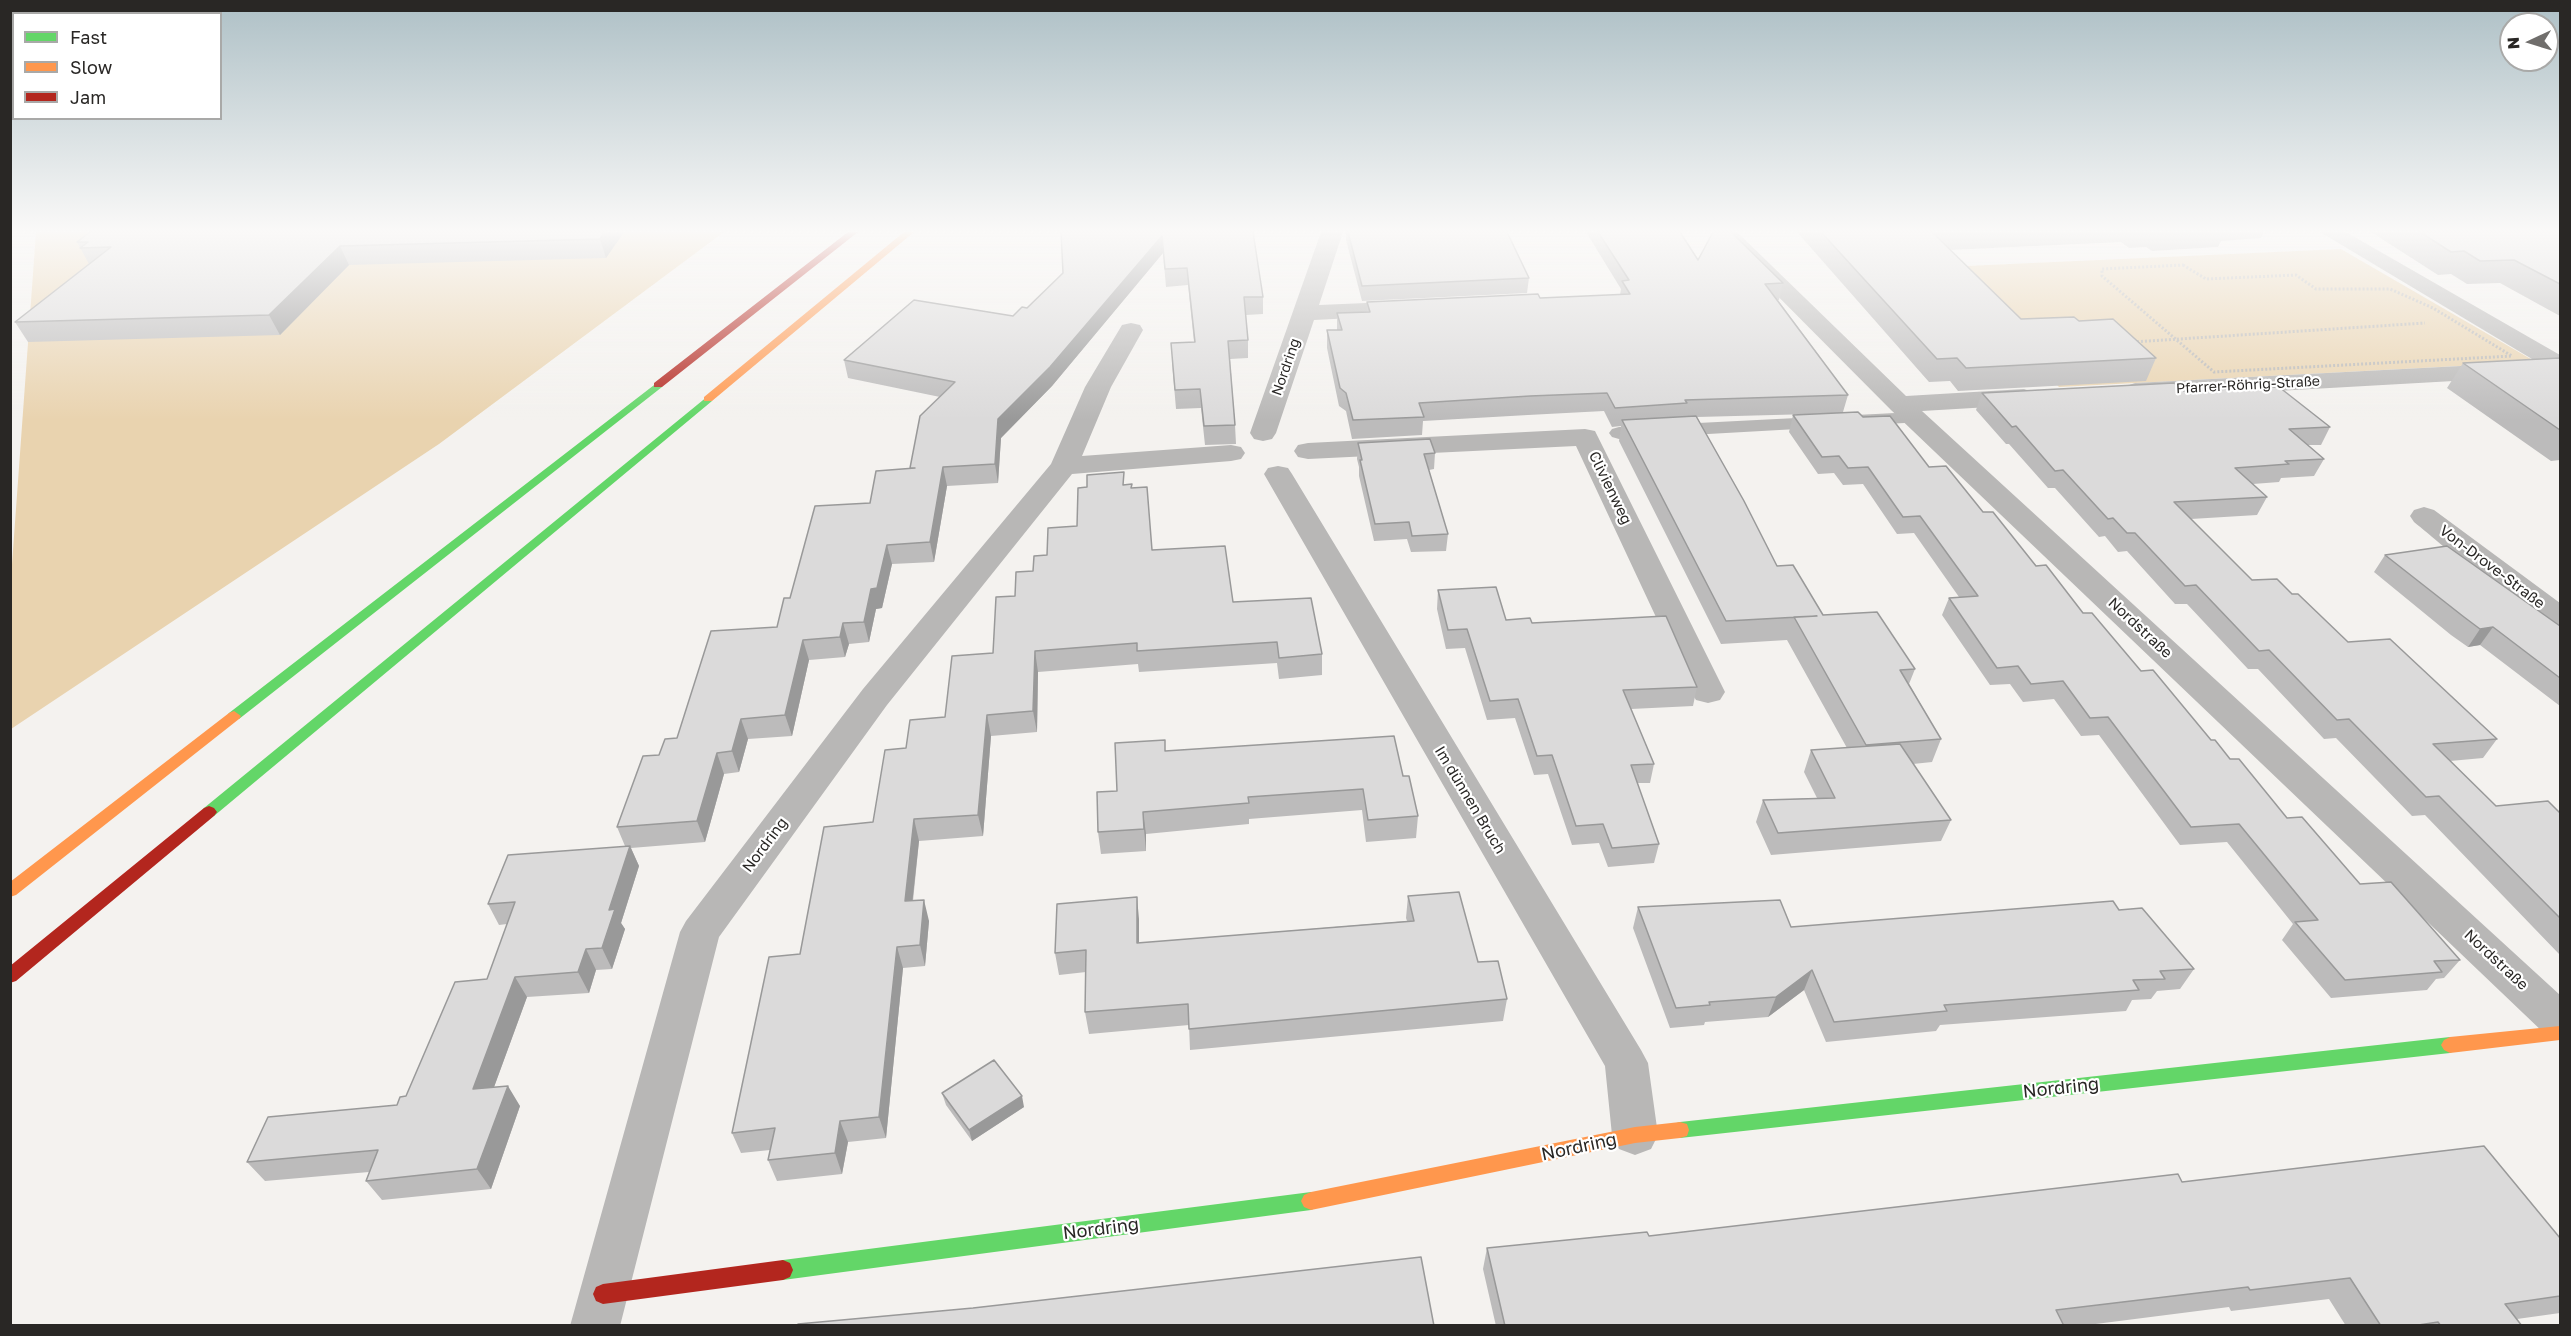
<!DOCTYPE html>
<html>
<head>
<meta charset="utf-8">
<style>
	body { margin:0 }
	#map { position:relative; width:2571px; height:1336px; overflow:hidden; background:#f4f2ef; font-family:"Golos Text",sans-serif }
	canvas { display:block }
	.frame { position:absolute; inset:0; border:12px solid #292725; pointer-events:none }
	.legend { position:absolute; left:12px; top:12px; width:210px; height:108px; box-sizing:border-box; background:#fff; border:2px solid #a9a9a8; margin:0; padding:8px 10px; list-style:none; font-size:18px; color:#292725 }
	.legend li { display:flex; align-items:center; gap:12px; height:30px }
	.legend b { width:30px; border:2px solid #a9a9a8 }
	.north { position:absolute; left:2499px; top:12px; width:60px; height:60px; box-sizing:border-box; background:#fff; border:2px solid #a9a9a8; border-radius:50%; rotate:266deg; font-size:16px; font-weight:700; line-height:24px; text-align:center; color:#292725 }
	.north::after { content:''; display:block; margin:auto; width:21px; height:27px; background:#706e6c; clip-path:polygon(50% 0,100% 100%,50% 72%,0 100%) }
</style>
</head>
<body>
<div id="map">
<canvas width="2571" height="1336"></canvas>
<div class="frame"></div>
<ul class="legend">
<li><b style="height:8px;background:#63d668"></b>Fast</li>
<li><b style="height:8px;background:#ff974d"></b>Slow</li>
<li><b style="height:8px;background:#b3261e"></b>Jam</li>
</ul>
<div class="north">N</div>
</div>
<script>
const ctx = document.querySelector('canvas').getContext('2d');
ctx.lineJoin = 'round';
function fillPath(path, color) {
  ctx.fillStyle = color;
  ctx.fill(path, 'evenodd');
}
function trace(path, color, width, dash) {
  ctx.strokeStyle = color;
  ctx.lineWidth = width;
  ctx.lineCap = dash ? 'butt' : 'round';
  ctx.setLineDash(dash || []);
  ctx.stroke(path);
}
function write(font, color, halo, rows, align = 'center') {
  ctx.font = font + ' "Golos Text",sans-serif';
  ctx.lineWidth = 4.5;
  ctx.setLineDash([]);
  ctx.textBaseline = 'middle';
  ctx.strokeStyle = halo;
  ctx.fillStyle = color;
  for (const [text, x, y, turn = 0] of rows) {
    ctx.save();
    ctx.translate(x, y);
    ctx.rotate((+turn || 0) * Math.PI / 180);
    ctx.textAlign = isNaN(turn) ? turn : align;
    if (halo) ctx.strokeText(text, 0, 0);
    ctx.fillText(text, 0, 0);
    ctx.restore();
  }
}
fillPath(new Path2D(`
	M 36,232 L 724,232 L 439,444 L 11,729 L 11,578 Z
	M 2341,249 L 2536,362 L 2059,387 L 1944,267 Z`), '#e9d3af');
trace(new Path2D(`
	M 2183,265 L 2206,279 L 2296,275 L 2316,289 L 2390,289 L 2433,308 L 2512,356 L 2214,372 L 2102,276 L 2102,269 Z
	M 2133,342 L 2425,323`), '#b8b7b5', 3, [2, 2]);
fillPath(new Path2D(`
	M 1915,412 L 1922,414 L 1925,418 L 1922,422 L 1619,439 L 1612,437 L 1609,433 L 1612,429 L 1619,427 Z`), '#b8b7b6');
fillPath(new Path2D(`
	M 1321,232 L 1343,232 L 1319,305 L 1413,301 L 1421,303 L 1425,308 L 1421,313 L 1413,315 L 1314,320 L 1276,433 L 1272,439 L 1263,441 L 1254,439 L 1250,433 Z
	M 1714,232 L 1737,232 L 1906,396 L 2024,389 L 2033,392 L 2037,397 L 2033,402 L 2024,405 L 1922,411 L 2560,995 L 2560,1039 L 2545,1034 L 1891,410 Z
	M 2320,232 L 2346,232 L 2560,355 L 2560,375 L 2135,399 L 2126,396 L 2122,391 L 2126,386 L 2135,383 L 2537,362 Z
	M 1131,323 L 1140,325 L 1143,330 L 1111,387 L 1082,456 L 1231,445 L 1241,447 L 1245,453 L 1241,459 L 1231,461 L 1072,474 L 887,705 L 719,937 L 620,1326 L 570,1326 L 680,932 L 686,921 L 863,689 L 1051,464 L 1085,387 L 1122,325 Z
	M 1585,429 L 1595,431 L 1598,437 L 1725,692 L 1720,700 L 1708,703 L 1696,700 L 1691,692 L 1576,446 L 1308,459 L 1298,457 L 1294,451 L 1298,445 L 1308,443 Z
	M 1278,466 L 1288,468 L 1292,474 L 1641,1050 L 1648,1063 L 1658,1135 L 1651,1149 L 1635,1155 L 1619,1149 L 1612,1135 L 1605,1066 L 1264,474 L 1268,468 Z
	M 2424,507 L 2434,510 L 2560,603 L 2560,627 C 2527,620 2444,546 2414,522 L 2410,516 L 2414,510 Z`), '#b8b7b6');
fillPath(new Path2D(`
	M 658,382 L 662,383 L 662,387 L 239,719 L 229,719 L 227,716 L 229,713 Z
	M 708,396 L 712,397 L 712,401 L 214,816 L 204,816 L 201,812 L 204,808 Z
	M 2450,1037 L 2456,1040 L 2459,1045 L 2456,1050 L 2450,1053 L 1680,1138 L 1673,1136 L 1671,1130 L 1673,1124 L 1680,1122 Z
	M 1311,1192 L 1318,1195 L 1321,1201 L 1318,1207 L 1311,1210 L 783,1280 L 776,1277 L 773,1270 L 776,1263 L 783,1260 Z`), '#63d668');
fillPath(new Path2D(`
	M 904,232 L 914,232 L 712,401 L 704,401 L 704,397 Z
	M 234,711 L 241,716 L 239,719 L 16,895 L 10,897 L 10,882 L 229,713 Z
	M 2560,1026 L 2560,1040 L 2450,1053 L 2444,1050 L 2441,1045 L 2444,1040 L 2450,1037 Z
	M 1680,1122 L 1687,1124 L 1689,1130 L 1687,1136 L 1680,1138 L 1635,1143 L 1311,1210 L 1304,1207 L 1301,1201 L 1304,1195 L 1311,1192 L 1635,1127 Z`), '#ff974d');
fillPath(new Path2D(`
	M 848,232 L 858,232 L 662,387 L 654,387 L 654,383 Z
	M 209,806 L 214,808 L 217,812 L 214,816 L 16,981 L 10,983 L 10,966 L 204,808 Z
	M 783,1260 L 790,1263 L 793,1270 L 790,1277 L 783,1280 L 603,1304 L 596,1301 L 593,1294 L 596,1287 L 603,1284 Z`), '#b3261e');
fillPath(new Path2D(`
	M 90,232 L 624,232 L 606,258 L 349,265 L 280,335 L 28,342 L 15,322 L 89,264 L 77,242 Z
	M 1253,232 L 1263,297 L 1263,314 L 1246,315 L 1248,340 L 1248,358 L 1230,359 L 1235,425 L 1236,444 L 1205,445 L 1201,408 L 1176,409 L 1172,362 L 1194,342 L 1188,285 L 1166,287 L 1163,253 L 1052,386 L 1001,438 L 998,483 L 947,486 L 934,562 L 892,564 L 882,608 L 876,609 L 869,642 L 849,644 L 845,657 L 809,660 L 792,736 L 748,739 L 739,772 L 724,774 L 705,842 L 631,848 L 639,866 L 621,923 L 625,929 L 612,969 L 596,970 L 589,993 L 527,997 L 494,1087 L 520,1106 L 491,1189 L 382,1200 L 366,1181 L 369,1172 L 265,1181 L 247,1162 L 397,1105 L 406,1096 L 487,979 L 507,924 L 499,925 L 488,904 L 625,846 L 617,827 L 659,755 L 677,738 L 777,627 L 790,598 L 870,503 L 910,468 L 940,397 L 848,378 L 844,360 L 1013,316 L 1027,308 L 1063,273 Z
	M 1346,232 L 1508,232 L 1508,235 L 1529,278 L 1527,293 L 1362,301 L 1346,240 Z
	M 1586,232 L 1680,232 L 1698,260 L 1783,283 L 1779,300 L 1778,300 L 1848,395 L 1843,412 L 1863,417 L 1929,467 L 1983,512 L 2141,671 L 2211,740 L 2287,818 L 2360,884 L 2460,960 L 2444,978 L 2436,979 L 2427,990 L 2331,998 L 2282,940 L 2293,924 L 2227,842 L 2180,845 L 2099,735 L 2081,736 L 2054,699 L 2023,702 L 2010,684 L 1990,685 L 1942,615 L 1949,598 L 1959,597 L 1914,533 L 1897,534 L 1863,484 L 1843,485 L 1834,473 L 1818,474 L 1789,432 L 1793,415 L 1812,414 L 1697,417 L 1777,566 L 1823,615 L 1915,669 L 1909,684 L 1941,739 L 1932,762 L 1913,764 L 1951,820 L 1941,841 L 1771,855 L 1756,822 L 1763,800 L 1817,798 L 1804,772 L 1811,750 L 1847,748 L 1787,640 L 1721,644 L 1619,441 L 1621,426 L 1612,427 L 1604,411 L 1528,415 L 1423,421 L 1422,435 L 1352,439 L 1346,411 L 1339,406 L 1327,348 L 1327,330 L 1337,330 L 1337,313 L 1367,312 L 1367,302 L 1540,298 L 1620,295 L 1621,289 Z
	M 1797,232 L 2264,232 L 2261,238 L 2221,241 L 2218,247 L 2152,251 L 2146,247 L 2129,248 L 2121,242 L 1949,250 L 2021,319 L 2079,321 L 2156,358 L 2146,381 L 1958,391 L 1950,381 L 1929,382 Z
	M 2371,232 L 2560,232 L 2560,316 L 2500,283 L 2467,284 L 2451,274 L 2438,275 Z
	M 2560,358 L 2560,460 L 2551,461 L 2447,388 L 2463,363 Z
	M 2184,391 L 2330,427 L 2321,445 L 2308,445 L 2324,459 L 2314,476 L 2281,478 L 2279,482 L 2253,484 L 2267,497 L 2257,515 L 2191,519 L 2252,580 L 2292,594 L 2348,642 L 2497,739 L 2483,758 L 2450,761 L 2496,806 L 2560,813 L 2560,955 L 2425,815 L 2412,816 L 2336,738 L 2324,739 L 2258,669 L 2248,669 L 2187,604 L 2175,604 L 2127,551 L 2118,552 L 2105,536 L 2099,537 L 2055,488 L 2048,488 L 2009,444 L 2006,444 L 1976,410 L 1982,393 Z
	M 1358,443 L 1435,453 L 1434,469 L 1429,470 L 1448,534 L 1446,551 L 1411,552 L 1407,539 L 1374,541 L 1359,476 L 1359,467 L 1357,459 Z
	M 1125,485 L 1132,488 L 1152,550 L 1233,602 L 1322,654 L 1322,675 L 1279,679 L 1277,663 L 1139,672 L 1138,664 L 1038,672 L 1037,732 L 991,736 L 983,836 L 919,841 L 913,901 L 929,921 L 925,966 L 903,968 L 886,1138 L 848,1142 L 842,1174 L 777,1181 L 768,1160 L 770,1150 L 741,1153 L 732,1133 L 800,954 L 873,822 L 906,748 L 945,717 L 993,653 L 1015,596 L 1033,571 L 1047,555 L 1077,526 Z
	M 2385,555 L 2560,626 L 2560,706 L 2480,645 L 2468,647 L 2451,635 L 2374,572 Z
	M 1438,590 L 1506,620 L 1532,623 L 1697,687 L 1693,706 L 1631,709 L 1654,764 L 1650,783 L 1637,783 L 1659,844 L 1654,863 L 1608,867 L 1599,843 L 1572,845 L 1548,774 L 1534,775 L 1515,718 L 1487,720 L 1465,648 L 1446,649 L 1437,609 Z
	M 1166,751 L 1403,776 L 1418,816 L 1416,838 L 1366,842 L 1362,810 L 1249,819 L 1249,824 L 1146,834 L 1146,851 L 1101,854 L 1098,832 Z
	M 1408,896 L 1478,962 L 1507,999 L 1503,1021 L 1190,1050 L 1189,1025 L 1089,1034 L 1085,1012 L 1086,972 L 1059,975 L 1055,953 L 1139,919 L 1139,943 L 1407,921 L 1406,918 Z
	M 1638,907 L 1791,927 L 2119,910 L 2194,969 L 2180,989 L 2157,991 L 2151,999 L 2132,1000 L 2126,1011 L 1940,1025 L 1936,1031 L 1826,1042 L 1804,990 L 1768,1017 L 1705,1022 L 1704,1025 L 1670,1028 L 1633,928 Z
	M 942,1093 L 1024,1107 L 972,1141 L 946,1105 Z
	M 2182,1182 L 2560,1238 L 2560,1313 L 2517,1319 L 2522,1326 L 2346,1326 L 2329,1299 L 2231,1311 L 2229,1307 L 2080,1326 L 1496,1326 L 1483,1269 L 1487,1248 L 1649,1236 Z`), '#bcbbbb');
fillPath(new Path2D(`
	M 604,232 L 624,232 L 606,258 L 600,239 Z
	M 1162,236 L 1163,253 L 1052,386 L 1001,438 L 998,483 L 995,464 L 998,419 Z
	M 340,246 L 349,265 L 280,335 L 269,315 Z
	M 943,467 L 947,486 L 934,562 L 930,542 Z
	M 887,545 L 892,564 L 882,608 L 876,609 L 869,642 L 864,622 L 871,589 Z
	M 843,623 L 849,644 L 845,657 L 840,637 Z
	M 2493,627 L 2480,645 L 2468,647 L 2480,629 Z
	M 803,640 L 809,660 L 792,736 L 785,715 Z
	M 1035,651 L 1038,672 L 1037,732 L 1033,711 Z
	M 987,715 L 991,736 L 983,836 L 978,815 Z
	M 741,719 L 748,739 L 739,772 L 732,751 Z
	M 717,753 L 724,774 L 705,842 L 697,821 Z
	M 1143,812 L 1146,834 L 1146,851 L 1144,829 Z
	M 914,819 L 919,841 L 910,923 L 905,901 Z
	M 630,846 L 639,866 L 621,923 L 625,929 L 612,969 L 602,948 L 609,910 Z
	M 1137,897 L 1139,919 L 1139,965 L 1137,943 Z
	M 924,900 L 929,921 L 925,966 L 920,945 Z
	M 897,947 L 903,968 L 886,1138 L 879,1117 Z
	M 586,949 L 596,970 L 589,993 L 578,972 Z
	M 1812,970 L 1804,990 L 1768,1017 L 1776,997 Z
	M 515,977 L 527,997 L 486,1109 L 473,1089 Z
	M 508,1086 L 520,1106 L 491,1189 L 477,1169 Z
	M 1022,1096 L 1024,1107 L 972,1141 L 969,1130 Z
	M 840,1121 L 848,1142 L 842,1174 L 835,1153 Z`), '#999');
const building = new Path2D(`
	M 90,232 L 604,232 L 600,239 L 340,246 L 269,315 L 15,322 L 111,247 L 80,248 L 88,242 L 77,242 Z
	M 1061,232 L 1253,232 L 1263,297 L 1244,297 L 1248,340 L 1228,341 L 1235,425 L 1204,426 L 1200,389 L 1175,390 L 1171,343 L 1195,342 L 1187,268 L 1165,269 L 1162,236 L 1050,367 L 998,419 L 995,464 L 943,467 L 930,542 L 887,545 L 877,588 L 871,589 L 864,622 L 843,623 L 840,637 L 803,640 L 785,715 L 741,719 L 732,751 L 717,753 L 697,821 L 617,827 L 643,756 L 659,755 L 665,739 L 677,738 L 711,631 L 777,627 L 784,598 L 790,598 L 815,506 L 870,503 L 876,471 L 915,468 L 910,468 L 920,416 L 955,382 L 844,360 L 914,300 L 1013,316 L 1022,307 L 1027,308 L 1063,273 Z
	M 1348,232 L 1507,232 L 1529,278 L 1362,286 Z
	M 1598,232 L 1680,232 L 1698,260 L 1713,232 L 1731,232 L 1783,283 L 1765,284 L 1848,395 L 1685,400 L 1687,403 L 1615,408 L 1607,393 L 1530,396 L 1419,403 L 1424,417 L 1353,420 L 1346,393 L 1340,388 L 1327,330 L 1342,330 L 1337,313 L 1370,312 L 1367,302 L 1538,294 L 1540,298 L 1630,294 L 1622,281 L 1629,280 Z
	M 1821,232 L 1932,232 L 2021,319 L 2074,317 L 2079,321 L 2113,319 L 2156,358 L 1966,368 L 1957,358 L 1937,359 Z
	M 2420,232 L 2560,232 L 2560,284 L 2514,260 L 2480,261 L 2464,251 L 2451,252 Z
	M 2560,358 L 2560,430 L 2463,363 Z
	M 2174,383 L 2184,391 L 2279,387 L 2330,427 L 2289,429 L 2324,459 L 2285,461 L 2289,464 L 2235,468 L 2267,497 L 2174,502 L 2252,580 L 2277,579 L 2292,594 L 2298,594 L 2348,642 L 2390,639 L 2497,739 L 2433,744 L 2496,806 L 2548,801 L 2560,813 L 2560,918 L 2439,796 L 2426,797 L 2349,719 L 2337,720 L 2269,650 L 2259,651 L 2196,585 L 2185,586 L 2135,533 L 2127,533 L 2113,518 L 2108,519 L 2063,470 L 2055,471 L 2016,426 L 2012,427 L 1982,393 Z
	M 1858,412 L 1863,417 L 1890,416 L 1929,467 L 1946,466 L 1983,512 L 1993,512 L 2036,566 L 2046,565 L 2083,613 L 2092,613 L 2141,671 L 2153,670 L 2211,740 L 2215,740 L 2230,759 L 2239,759 L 2287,818 L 2302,817 L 2360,884 L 2391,882 L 2460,960 L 2434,961 L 2442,972 L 2345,980 L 2295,922 L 2318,920 L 2239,824 L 2191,827 L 2108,717 L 2090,718 L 2063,681 L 2031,684 L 2018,666 L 1997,668 L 1949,598 L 1978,596 L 1920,516 L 1903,517 L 1868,467 L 1848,468 L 1839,456 L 1822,457 L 1793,415 Z
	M 1696,416 L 1744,501 L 1777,566 L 1793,565 L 1823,615 L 1877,612 L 1915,669 L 1900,670 L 1941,739 L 1866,745 L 1794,617 L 1817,616 L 1726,621 L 1622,420 Z
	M 1430,439 L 1435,453 L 1424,454 L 1448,534 L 1412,536 L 1409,522 L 1375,524 L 1360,460 L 1362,460 L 1358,443 Z
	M 1124,472 L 1123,485 L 1132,484 L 1131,488 L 1147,487 L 1152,550 L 1225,546 L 1233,602 L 1311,598 L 1322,654 L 1279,658 L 1277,642 L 1137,651 L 1137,643 L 1035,651 L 1033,711 L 987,715 L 978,815 L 914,819 L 905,901 L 924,900 L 920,945 L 897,947 L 879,1117 L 840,1121 L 835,1153 L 768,1160 L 775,1128 L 732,1133 L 769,957 L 800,954 L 824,827 L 873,822 L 885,750 L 906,748 L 910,720 L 945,717 L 952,656 L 993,653 L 996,597 L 1015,596 L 1016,572 L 1033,571 L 1034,556 L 1047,555 L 1048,528 L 1077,526 L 1078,488 L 1087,487 L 1087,475 Z
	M 2447,546 L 2560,626 L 2560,678 L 2493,627 L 2480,629 L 2464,617 L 2385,555 Z
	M 1496,587 L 1506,620 L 1530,618 L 1532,623 L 1666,616 L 1697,687 L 1623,690 L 1654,764 L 1631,765 L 1659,844 L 1612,848 L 1603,824 L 1576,826 L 1552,755 L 1537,756 L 1518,699 L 1490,701 L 1467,629 L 1448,630 L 1438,590 Z
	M 1394,736 L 1403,776 L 1409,776 L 1418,816 L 1368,820 L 1363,789 L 1248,797 L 1249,803 L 1143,812 L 1144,829 L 1098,832 L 1097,792 L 1117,791 L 1115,743 L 1165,740 L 1165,751 Z
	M 1900,744 L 1951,820 L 1778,833 L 1763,800 L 1835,798 L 1811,750 Z
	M 630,846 L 609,910 L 615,909 L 602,948 L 586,949 L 578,972 L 515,977 L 473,1089 L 508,1086 L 477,1169 L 366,1181 L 378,1150 L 247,1162 L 268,1117 L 397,1105 L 400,1097 L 406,1096 L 455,982 L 487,979 L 515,902 L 488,904 L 508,855 Z
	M 1459,892 L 1478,962 L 1498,961 L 1507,999 L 1189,1029 L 1188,1004 L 1085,1012 L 1086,950 L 1055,953 L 1057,904 L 1137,897 L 1137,943 L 1414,921 L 1408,896 Z
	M 1780,900 L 1791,927 L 2113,901 L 2119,910 L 2142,908 L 2194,969 L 2160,971 L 2165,979 L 2133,980 L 2139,990 L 1944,1005 L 1947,1011 L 1834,1022 L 1812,970 L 1776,997 L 1709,1002 L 1710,1005 L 1676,1008 L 1638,907 Z
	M 994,1060 L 1022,1096 L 969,1130 L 942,1093 Z
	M 2484,1146 L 2560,1238 L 2560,1296 L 2505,1304 L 2522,1326 L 2441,1326 L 2438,1322 L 2412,1326 L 2381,1326 L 2350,1278 L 2250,1290 L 2248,1287 L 2056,1310 L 2064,1326 L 1505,1326 L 1487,1248 L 1647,1232 L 1649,1236 L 2178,1174 L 2182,1182 Z
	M 1421,1257 L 1434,1326 L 798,1326 L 798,1324 L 973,1308 Z`);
fillPath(building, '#dbdada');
trace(building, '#999', 1.5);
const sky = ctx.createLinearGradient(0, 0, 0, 420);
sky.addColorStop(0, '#aec0c6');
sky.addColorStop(0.55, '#faf9f8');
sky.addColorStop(1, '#faf9f800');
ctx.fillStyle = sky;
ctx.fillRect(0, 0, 2571, 420);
write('14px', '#292725', '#fff', [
	["Nordring",1286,367,-71],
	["Pfarrer-Röhrig-Straße",2248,385,-3]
]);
write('15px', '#292725', '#fff', [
	["Clivienweg",1610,488,64],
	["Von-Drove-Straße",2492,567,37],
	["Nordstraße",2140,628,43],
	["Im dünnen Bruch",1470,800,59],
	["Nordring",765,845,-53],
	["Nordstraße",2496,960,43]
]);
write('18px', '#292725', '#fff', [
	["Nordring",2061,1088,-6],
	["Nordring",1579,1147,-12],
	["Nordring",1101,1229,-7]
]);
</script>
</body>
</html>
